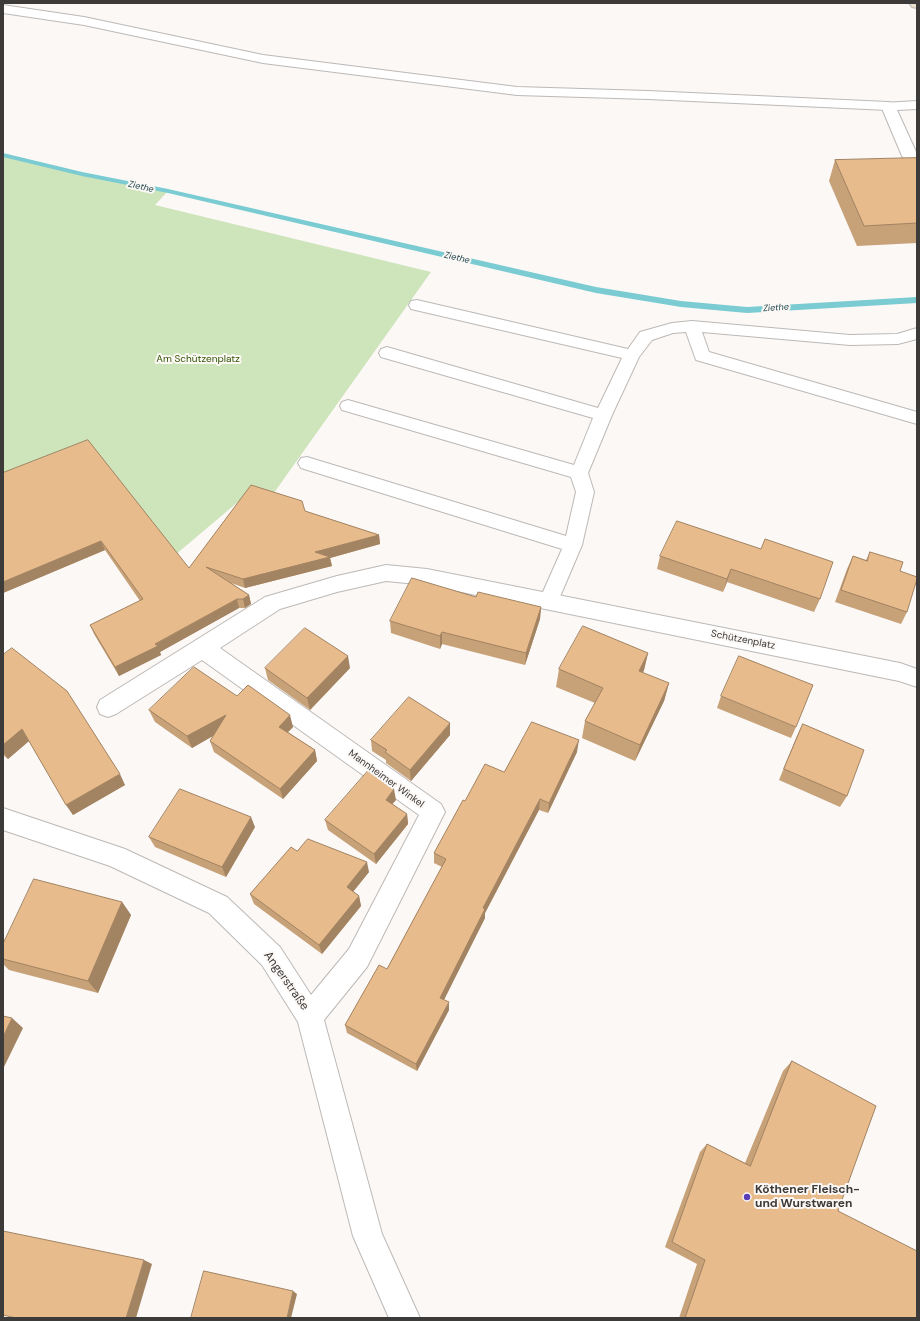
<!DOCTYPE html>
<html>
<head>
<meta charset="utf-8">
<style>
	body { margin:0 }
	#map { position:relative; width:920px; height:1321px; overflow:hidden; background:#fbf8f6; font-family:"DM Sans",sans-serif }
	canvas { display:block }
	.frame { position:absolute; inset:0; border:4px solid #3c3b3a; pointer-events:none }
</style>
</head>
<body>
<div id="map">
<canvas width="920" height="1321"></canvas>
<div class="frame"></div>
</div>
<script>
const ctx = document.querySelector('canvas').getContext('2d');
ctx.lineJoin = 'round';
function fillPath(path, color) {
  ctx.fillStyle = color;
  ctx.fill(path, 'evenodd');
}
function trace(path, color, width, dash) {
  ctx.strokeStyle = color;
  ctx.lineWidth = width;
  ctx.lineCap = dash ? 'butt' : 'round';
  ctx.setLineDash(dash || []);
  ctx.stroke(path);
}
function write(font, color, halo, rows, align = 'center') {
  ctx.font = font + ' "DM Sans",sans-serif';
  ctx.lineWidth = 4;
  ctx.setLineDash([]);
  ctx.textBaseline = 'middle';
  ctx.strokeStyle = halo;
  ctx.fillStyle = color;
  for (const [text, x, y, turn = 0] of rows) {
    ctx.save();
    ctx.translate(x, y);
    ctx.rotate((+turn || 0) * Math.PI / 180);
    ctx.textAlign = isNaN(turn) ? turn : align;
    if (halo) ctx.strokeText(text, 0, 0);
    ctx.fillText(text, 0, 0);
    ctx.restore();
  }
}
fillPath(new Path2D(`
	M 3,155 L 82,174 L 168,191 L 155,205 L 431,272 L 271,497 L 251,491 L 175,555 L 3,485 Z`), '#cee4ba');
fillPath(new Path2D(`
	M 3,153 L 82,172 L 168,189 L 596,287 L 681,301 L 747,307 L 917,297 L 917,303 L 747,313 L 681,307 L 596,293 L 168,193 L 82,176 L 3,157 Z`), '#7acbd2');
const lane = new Path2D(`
	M 3,5 L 84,17 L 263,55 L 517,87 L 648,91 L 888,102 L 893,103 L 895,106 L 893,109 L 888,110 L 648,99 L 517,95 L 263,63 L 84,25 L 3,13 Z
	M 417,300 L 628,349 L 640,332 L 672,323 L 692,321 L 850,335 L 897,334 L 917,328 L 917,339 L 898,344 L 850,345 L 702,332 L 709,352 L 917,412 L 917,424 L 696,360 L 686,332 L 673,333 L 652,340 L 639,357 L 612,415 L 588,473 L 594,492 L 582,545 L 556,606 L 549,609 L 542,606 L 539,601 L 562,549 L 301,468 L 298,463 L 301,458 L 307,457 L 566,536 L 576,492 L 571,477 L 342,410 L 340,406 L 342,402 L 348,400 L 574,465 L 593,418 L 381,357 L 379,353 L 381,349 L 387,347 L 598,408 L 622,358 L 411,309 L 409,305 L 411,301 Z`);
const street = new Path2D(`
	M 917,101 L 917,109 L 897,110 L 917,154 L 915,159 L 910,161 L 905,159 L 902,156 L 881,106 L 883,103 Z
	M 386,565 L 427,569 L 900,663 L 917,669 L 917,687 L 899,681 L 427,585 L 386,581 L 337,592 L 280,609 L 220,648 L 441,804 L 445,812 L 367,967 L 324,1020 L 382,1234 L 420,1318 L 389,1318 L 353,1236 L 298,1022 L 262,965 L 209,913 L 110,866 L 3,830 L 3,808 L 125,849 L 227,897 L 280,947 L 311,995 L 349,949 L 419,815 L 202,660 L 116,714 L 108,717 L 100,714 L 97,707 L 100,700 L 265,597 L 337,576 Z`);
const secondary = new Path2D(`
	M 909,3 L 917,3 L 917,8 L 912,7 Z`);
trace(lane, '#bcb9b7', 2);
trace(street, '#bcb9b7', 2);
trace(secondary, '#bcb9b7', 2);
fillPath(lane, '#fff');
fillPath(street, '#fff');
fillPath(secondary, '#ebe0c8');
fillPath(new Path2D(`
	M 917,158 L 917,243 L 857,246 L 829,181 L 835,160 Z
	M 3,473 L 189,568 L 305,511 L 379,535 L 380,544 L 330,558 L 332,566 L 245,588 L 231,583 L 249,595 L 251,604 L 245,608 L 239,608 L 160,652 L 161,655 L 119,676 L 94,634 L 90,625 L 140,601 L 105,550 L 3,593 Z
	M 761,549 L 820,599 L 814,612 L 727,582 L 723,592 L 657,569 L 660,556 Z
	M 870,552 L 900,571 L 907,612 L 901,624 L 835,602 L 847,569 L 853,556 L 866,560 Z
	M 476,597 L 541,607 L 540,619 L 525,665 L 442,644 L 440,649 L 391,633 L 390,621 Z
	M 648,653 L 644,670 L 643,673 L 669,683 L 664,701 L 635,761 L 582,738 L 585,721 L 595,703 L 556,687 L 559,669 Z
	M 3,655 L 125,785 L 73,815 L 29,741 L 8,759 L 3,755 Z
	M 265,668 L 350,668 L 310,710 L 268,680 Z
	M 237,696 L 293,727 L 288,732 L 315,750 L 317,761 L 283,799 L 214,752 L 210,741 L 213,736 L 192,748 L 155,722 L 149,710 Z
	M 721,696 L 796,727 L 791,738 L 717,708 Z
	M 803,724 L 847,796 L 840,807 L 779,780 L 797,736 Z
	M 450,735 L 411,781 L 386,763 L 386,760 L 372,751 L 371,740 Z
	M 577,752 L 548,813 L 539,810 L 485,913 L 485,918 L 444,999 L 449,1010 L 417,1071 L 347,1033 L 345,1025 L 387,969 L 442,867 L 434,863 L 434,853 L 465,801 L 504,772 Z
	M 396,800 L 392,804 L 407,814 L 408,824 L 376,864 L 328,830 L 325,820 Z
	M 255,827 L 226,877 L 155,847 L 149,837 Z
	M 297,851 L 369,872 L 353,891 L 359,896 L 361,906 L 322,954 L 254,904 L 250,894 Z
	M 122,902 L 131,915 L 98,993 L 9,970 L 3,964 L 3,944 Z
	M 792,1061 L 838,1211 L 917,1318 L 679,1318 L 697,1264 L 665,1247 L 700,1152 L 707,1144 L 745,1163 L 783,1071 Z`), '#c7a178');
fillPath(new Path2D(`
	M 379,535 L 380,544 L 330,558 L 332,566 L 245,588 L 243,579 L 315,552 Z
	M 101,541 L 105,550 L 3,593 L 3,582 Z
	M 731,569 L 727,582 L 723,592 L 727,579 Z
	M 249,595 L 251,604 L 245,608 L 243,599 Z
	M 237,599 L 239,608 L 160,652 L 161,655 L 119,676 L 115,667 Z
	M 541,607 L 540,619 L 525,665 L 526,653 Z
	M 442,632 L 442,644 L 440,649 L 440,636 Z
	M 648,653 L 644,670 L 635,688 L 639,671 Z
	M 348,656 L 350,668 L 310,710 L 307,698 Z
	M 669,683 L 664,701 L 635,761 L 640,745 Z
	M 226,715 L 230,726 L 192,748 L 187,736 Z
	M 290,715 L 293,727 L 282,738 L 279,727 Z
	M 450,723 L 450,735 L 411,781 L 410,770 Z
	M 22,729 L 29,741 L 8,759 L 3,752 L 3,745 Z
	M 579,740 L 577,752 L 548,813 L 549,803 Z
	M 315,750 L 317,761 L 283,799 L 280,789 Z
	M 120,774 L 125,785 L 73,815 L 66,805 Z
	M 394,789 L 396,800 L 387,810 L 386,800 Z
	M 540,799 L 539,810 L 485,913 L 485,918 L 441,1006 L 440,998 L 483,908 Z
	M 407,814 L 408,824 L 376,864 L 374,854 Z
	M 251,817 L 255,827 L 226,877 L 222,867 Z
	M 367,862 L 369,872 L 349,897 L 347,887 Z
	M 359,896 L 361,906 L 322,954 L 319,945 Z
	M 122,902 L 131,915 L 98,993 L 88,981 Z
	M 449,1002 L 449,1010 L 417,1071 L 416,1064 Z
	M 12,1018 L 23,1028 L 3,1069 L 3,1037 Z
	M 144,1260 L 152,1264 L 136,1318 L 126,1318 Z
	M 293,1291 L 297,1294 L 291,1318 L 287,1318 Z`), '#a28362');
const building = new Path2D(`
	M 917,158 L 917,223 L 864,226 L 835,160 Z
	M 88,440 L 189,568 L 251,485 L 302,501 L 305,511 L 379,535 L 315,552 L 330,557 L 243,579 L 206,567 L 249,595 L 243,599 L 237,599 L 155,644 L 158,646 L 115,667 L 90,625 L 143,599 L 101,541 L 3,582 L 3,473 Z
	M 677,521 L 761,549 L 765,539 L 833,562 L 820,599 L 731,569 L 727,579 L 660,556 Z
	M 870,552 L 903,562 L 900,571 L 917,577 L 917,579 L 907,612 L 841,590 L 853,556 L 867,561 Z
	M 412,578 L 476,597 L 478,592 L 541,607 L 526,653 L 442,632 L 440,636 L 390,621 Z
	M 583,626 L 648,653 L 639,671 L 669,683 L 640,745 L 585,721 L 603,688 L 559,669 Z
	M 305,628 L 348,656 L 307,698 L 265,668 Z
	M 12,648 L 67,691 L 120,774 L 66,805 L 22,729 L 3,745 L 3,655 Z
	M 739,656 L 813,685 L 796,727 L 721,696 Z
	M 194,667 L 237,696 L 248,685 L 290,715 L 279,727 L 315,750 L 280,789 L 210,741 L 226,715 L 187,736 L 149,710 Z
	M 409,697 L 450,723 L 410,770 L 385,752 L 387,750 L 371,740 Z
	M 532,722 L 579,740 L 549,803 L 540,799 L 483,908 L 485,909 L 440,998 L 449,1002 L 416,1064 L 345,1025 L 379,965 L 387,969 L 446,859 L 434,853 L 463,800 L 465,801 L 485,764 L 504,772 Z
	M 803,724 L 864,750 L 847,796 L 784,769 Z
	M 368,771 L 394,789 L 386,800 L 407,814 L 374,854 L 325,820 Z
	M 180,789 L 251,817 L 222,867 L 149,837 Z
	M 308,839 L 367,862 L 347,887 L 359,896 L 319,945 L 250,894 L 291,847 L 297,851 Z
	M 34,879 L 122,902 L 88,981 L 3,959 L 3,944 Z
	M 3,1016 L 12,1018 L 3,1037 Z
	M 792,1061 L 876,1106 L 838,1211 L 917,1251 L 917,1318 L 685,1318 L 705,1260 L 672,1242 L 707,1144 L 750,1166 Z
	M 3,1231 L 144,1260 L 126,1318 L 16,1318 L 3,1315 Z
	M 204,1271 L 293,1291 L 287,1318 L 191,1318 Z`);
fillPath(building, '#e7bb8c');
trace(building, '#a28362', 1);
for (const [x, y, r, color] of [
	[747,1197,4,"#583eb6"]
]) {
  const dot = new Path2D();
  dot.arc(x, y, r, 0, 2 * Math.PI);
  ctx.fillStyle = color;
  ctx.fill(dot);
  trace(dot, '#fbf8f6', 1.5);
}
write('italic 9px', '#1e4549', '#fbf8f6', [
	["Ziethe",141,187,13],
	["Ziethe",457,258,13],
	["Ziethe",776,308,-4]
]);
write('10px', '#335300', '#fbf8f6', [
	["Am Schützenplatz",198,359]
]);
write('10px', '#3c3b3a', '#fbf8f6', [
	["Schützenplatz",743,640,11],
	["Mannheimer Winkel",386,779,36]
]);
write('12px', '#3c3b3a', '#fbf8f6', [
	["Angerstraße",286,981,55]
]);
write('bold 12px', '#3c3b3a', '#fbf8f6', [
	["Köthener Fleisch-",755,1190],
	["und Wurstwaren",755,1204]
], 'left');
</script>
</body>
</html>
